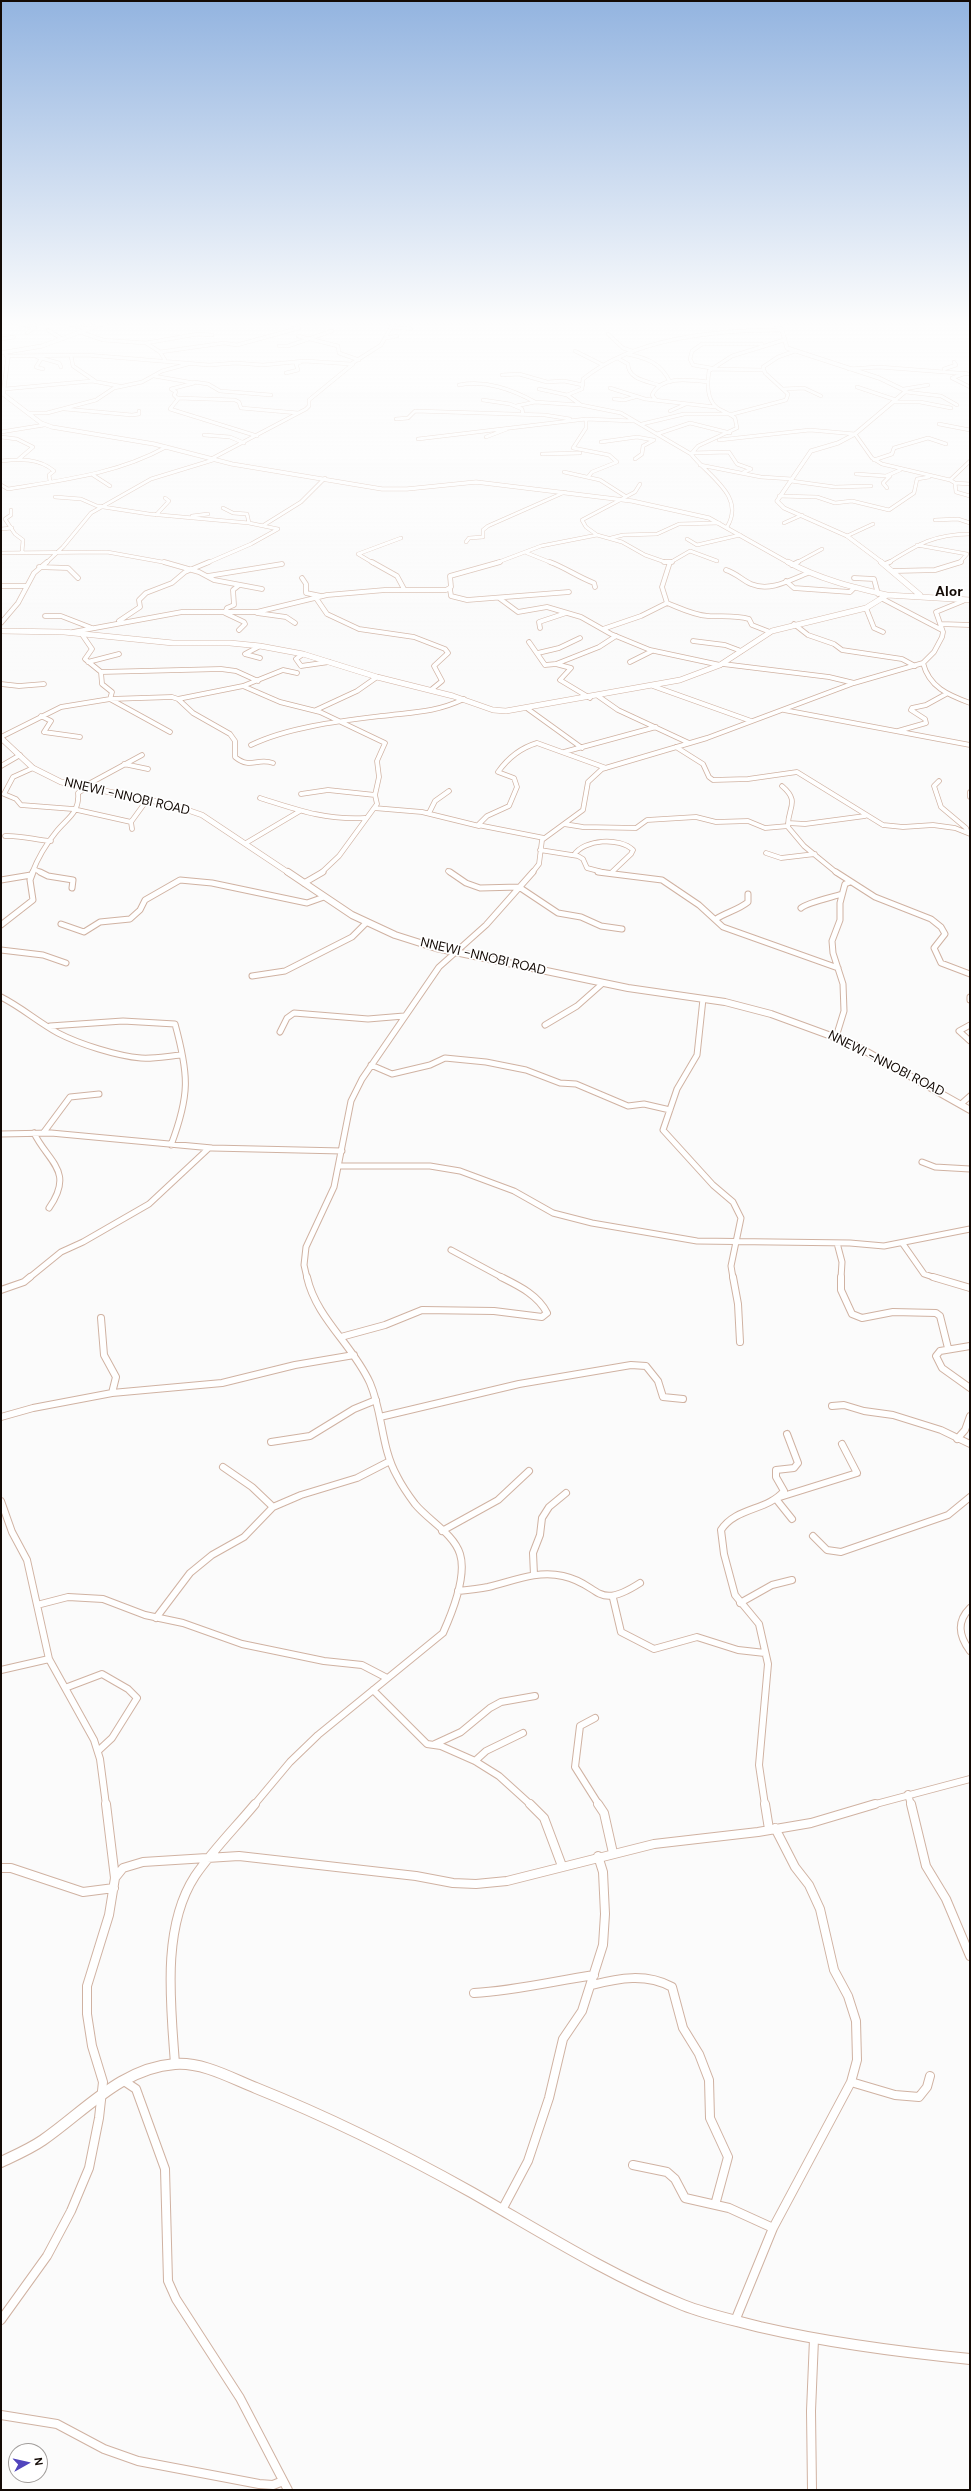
<!DOCTYPE html>
<html>
<head>
<meta charset="utf-8">
<style>
	body { margin:0 }
	#map { position:relative; width:971px; height:2491px; overflow:hidden; background:#fbfbfb; font-family:"DM Sans",sans-serif }
	canvas { display:block }
	.frame { position:absolute; inset:0; border:2px solid #130a05; pointer-events:none }
	.north { position:absolute; left:8px; top:2443px; width:40px; height:40px; box-sizing:border-box; background:#fff; border:1px solid #a19d9b; border-radius:50%; rotate:82deg; font-size:11px; font-weight:700; line-height:16px; text-align:center; color:#130a05 }
	.north::after { content:''; display:block; margin:auto; width:14px; height:18px; background:#5145bd; clip-path:polygon(50% 0,100% 100%,50% 72%,0 100%) }
</style>
</head>
<body>
<div id="map">
<canvas width="971" height="2491"></canvas>
<div class="frame"></div>
<div class="north">N</div>
</div>
<script>
const ctx = document.querySelector('canvas').getContext('2d');
ctx.lineJoin = 'round';
function trace(path, color, width, dash) {
  ctx.strokeStyle = color;
  ctx.lineWidth = width;
  ctx.lineCap = dash ? 'butt' : 'round';
  ctx.setLineDash(dash || []);
  ctx.stroke(path);
}
function write(font, color, halo, rows, align = 'center') {
  ctx.font = font + ' "DM Sans",sans-serif';
  ctx.lineWidth = 3.5;
  ctx.setLineDash([]);
  ctx.textBaseline = 'middle';
  ctx.strokeStyle = halo;
  ctx.fillStyle = color;
  for (const [text, x, y, turn = 0] of rows) {
    ctx.save();
    ctx.translate(x, y);
    ctx.rotate((+turn || 0) * Math.PI / 180);
    ctx.textAlign = isNaN(turn) ? turn : align;
    if (halo) ctx.strokeText(text, 0, 0);
    ctx.fillText(text, 0, 0);
    ctx.restore();
  }
}
const minorFar4 = new Path2D(`
	M 19,324 L 35,327 L 27,333
	M 68,324 L 88,329
	M 392,327 L 411,329
	M 48,330 L 62,339
	M 80,332 L 103,340 L 146,343
	M 608,334 L 623,348 L 632,351
	M 298,336 L 338,346 L 339,353 L 359,360
	M 386,338 L 397,336
	M 1,339 L 14,337
	M 279,346 L 288,346 L 332,331
	M 575,351 L 603,365
	M 160,352 L 146,343 L 198,334 L 212,335
	M 627,354 C 647,358 661,363 670,382
	M 7,356 L 87,355 L 209,365 L 236,363 L 263,365 L 305,361 L 351,364 L 381,345 L 393,324
	M 71,356 L 73,366 L 95,381
	M 37,357 L 59,363 L 61,367
	M 41,359 L 36,367 L 43,369
	M 619,359 L 628,364 C 628,379 646,381 658,385
	M 165,360 L 160,352 L 224,343 L 237,345 L 299,328 L 292,324
	M 711,368 L 693,365 L 690,359 L 692,351 L 702,344 L 762,344
	M 710,369 L 763,370
	M 849,369 L 879,367 L 970,374
	M 944,369 L 956,365 L 954,362
	M 286,373 L 298,370 L 296,364 L 301,362
	M 966,373 L 952,378 L 970,387
	M 502,375 L 519,374 L 547,382 L 564,381 L 583,385
	M 154,376 L 194,383 L 171,389 L 176,392 L 174,395 L 178,399 L 170,409 L 257,436
	M 194,382 L 208,384 L 220,391 L 271,395
	M 459,385 C 486,380 511,389 535,402
	M 857,387 L 896,400
	M 610,388 L 645,399 L 715,407
	M 5,389 L 92,381 L 119,386
	M 539,389 L 567,395
	M 783,389 L 804,388 L 821,396
	M 904,389 L 928,385
	M 906,392 L 941,396 L 957,405
	M 178,398 L 235,400 L 239,402 L 241,408 L 298,413
	M 614,399 L 624,400 L 635,397
	M 483,400 L 510,404 L 522,409 L 523,414
	M 656,400 L 652,395 C 661,375 690,380 708,382
	M 895,402 L 920,402 L 951,408
	M 516,406 L 535,402 L 580,405
	M 65,409 L 132,415 L 139,414 L 139,411
	M 670,411 L 686,404
	M 28,413 L 47,413 L 96,400 L 114,388 L 142,382 L 162,371 L 188,364
	M 396,419 L 408,418 L 415,411 L 545,415 L 570,419
	M 586,419 L 586,428 L 573,448 L 609,455 L 617,462 L 592,472 L 588,477
	M 642,424 L 684,414 L 733,414 L 786,400 L 788,394 L 765,373 L 763,367 L 778,357 L 795,351
	M 939,424 L 970,430
	M 1,432 L 44,425
	M 657,434 L 690,423 L 730,433
	M 204,435 L 230,437 L 244,443
	M 1,437 L 17,439 L 33,447 L 19,459
	M 486,437 L 507,429
	M 418,439 L 586,419 L 633,421
	M 719,440 L 810,430 L 855,434 L 872,458 L 882,464 L 950,480 L 955,483 L 956,492 L 970,496
	M 601,442 L 637,437 L 653,440
	M 691,453 L 729,452 L 737,464 L 751,469 L 744,472
	M 542,454 L 580,453
	M 691,454 L 621,413 L 581,405 L 567,395 L 582,389 L 583,379 C 635,337 717,330 782,330
	M 211,459 L 306,409 L 309,406 L 309,400 L 353,364
	M 635,459 L 642,454 L 643,446 L 654,440
	M 874,460 L 892,454 L 894,448 L 928,438 L 946,444
	M 1,461 C 20,459 39,458 54,471 L 49,475 L 50,481
	M 700,465 L 761,477 L 792,479
	M 564,472 L 600,480 L 625,496
	M 856,474 L 886,476 L 900,470
	M 93,475 L 110,486
	M 950,480 L 970,461
	M 791,481 L 835,487 L 871,486
	M 955,483 L 970,484
	M 640,484 L 635,492 L 582,520 L 586,527 L 597,535 L 622,542 L 645,555 L 665,562 L 671,562 L 690,551 L 717,561
	M 1,485 L 8,489 C 63,480 117,474 166,447
	M 887,488 L 883,483 L 890,476
	M 779,496 L 817,497 L 835,503 L 852,501 L 889,510 L 914,493 L 917,479 L 929,477
	M 55,497 L 81,499 L 97,506 L 149,514 L 249,523 L 278,529 L 251,544 L 207,563
	M 223,508 L 233,513 L 247,514 L 249,523
	M 11,510 L 11,515 L 5,519 L 15,534 L 23,540 L 22,552
	M 156,515 L 169,501 L 165,498
	M 192,516 L 208,514
	M 935,520 L 958,519 L 970,523
	M 784,523 L 802,515
	M 264,525 L 301,502 L 325,478
	M 727,527 C 746,496 708,476 691,454 L 698,446 L 737,428 L 735,418 C 730,414 725,412 719,409 C 706,401 707,384 709,371 L 732,356 L 784,340
	M 1,529 L 12,528
	M 847,536 L 873,524
	M 611,538 L 623,535 L 657,534 L 679,524 L 719,523
	M 687,539 L 697,545 L 740,535
	M 466,542 L 469,538 L 483,537 L 483,530 L 488,526 L 565,492
	M 917,545 L 967,554 L 959,563
	M 1,553 L 107,552 L 168,563
	M 527,553 L 552,563
	M 46,563 L 63,547 L 91,513 L 151,479 L 213,460
	M 373,563 L 358,554 L 401,538
	M 496,563 L 541,546 L 597,535
	M 796,563 L 822,549
	M 888,563 C 917,545 934,534 970,534`);
const minorFar3 = new Path2D(`
	M 164,562 L 199,572 L 214,580 L 262,589
	M 372,562 L 397,576 L 404,589
	M 550,562 C 566,568 578,577 594,583 L 595,587
	M 664,562 L 672,562
	M 885,564 L 890,562
	M 792,565 L 798,562
	M 39,567 L 68,568 L 78,578
	M 726,570 C 736,573 742,580 751,584 C 770,592 790,580 808,573
	M 894,571 L 935,570 L 961,562
	M 208,576 L 282,564
	M 302,578 L 306,584 L 306,593 L 321,596
	M 854,578 L 874,579 L 878,594
	M 786,581 L 794,588 L 850,592 L 854,588
	M 1,586 L 27,586
	M 238,586 L 233,590 L 234,605 L 227,608 L 225,613 L 244,622 L 245,624 L 239,630
	M 450,589 L 451,596 L 467,600 L 569,592
	M 316,598 L 327,614 L 359,629 L 414,637 L 445,649 L 448,653 L 434,666 L 442,681 L 431,690
	M 499,598 L 518,612 L 547,607 L 581,617 L 611,634 L 650,650 L 720,665
	M 881,598 L 942,630
	M 667,603 C 680,608 693,615 708,616 C 723,617 735,615 749,619 L 752,625 L 770,632
	M 866,608 L 874,628 L 883,632
	M 257,613 L 286,617 L 295,623
	M 45,616 L 61,616 L 92,628
	M 119,621 L 140,607 L 139,600 L 146,593 L 172,583 L 185,572 L 209,562
	M 1,623 L 18,603 L 34,573 L 47,562
	M 794,624 L 808,635 L 834,644 L 842,650 L 902,659 L 915,666
	M 941,624 L 970,625
	M 540,628 L 539,622 L 566,613
	M 603,629 L 641,616 L 667,603 L 662,587 L 670,562
	M 73,632 L 182,612 L 257,612 L 327,595 L 385,590 L 446,590 L 451,587 L 450,576 L 500,562
	M 81,633 L 92,649 L 85,659 L 101,672 L 102,684 L 112,692 L 110,699 L 170,732
	M 693,641 L 725,645 L 741,651
	M 529,642 L 545,665 L 556,664 L 571,668 L 560,680 L 590,698
	M 260,646 L 245,654 L 260,658
	M 538,653 L 559,648 L 580,638
	M 303,654 L 296,659 L 301,666 L 329,662
	M 88,662 L 119,654
	M 630,662 L 652,651
	M 923,663 C 929,687 948,695 970,703
	M 556,664 L 599,647 L 616,636
	M 723,664 L 829,677 L 854,683
	M 101,672 L 221,669 L 236,671 L 258,681
	M 1,684 L 19,686 L 44,684
	M 243,686 L 280,702 L 320,712 L 385,743 L 377,761 L 379,777 L 375,795 L 377,804 L 339,856 L 321,873
	M 653,686 L 751,721
	M 598,696 L 618,710 L 689,743
	M 178,699 L 243,686 L 283,670 L 297,673
	M 528,709 L 582,748
	M 316,710 L 357,691 L 377,677
	M 784,710 L 970,745
	M 41,716 L 51,721 L 44,732 L 80,737
	M 898,731 L 926,723 L 925,719 L 911,710 L 912,708 L 926,705 L 946,694
	M 1,737 L 61,707 L 110,699 L 172,697 L 178,699 L 193,713 L 230,734 L 235,741 L 235,757 C 251,770 257,757 273,763
	M 251,745 C 288,727 340,721 381,716 C 413,712 434,713 464,699
	M 676,747 L 703,764 L 709,777 L 713,780 L 748,779 L 797,772 L 883,825 L 903,827 L 933,825 L 955,828 L 970,834
	M 564,752 L 656,727
	M 124,764 L 148,769
	M 1,766 L 20,755
	M 33,768 L 13,777 L 4,794 L 16,799 L 21,805 L 73,809 L 131,822
	M 939,781 L 934,786 L 941,807 L 966,828 L 968,833
	M 782,786 C 801,802 787,808 788,827 L 804,846 L 837,873
	M 83,787 L 142,755
	M 970,792 L 970,797
	M 301,794 L 328,790 L 375,795
	M 260,798 C 298,810 324,820 365,818
	M 374,808 L 422,812 L 479,826
	M 429,813 L 435,801 L 449,791
	M 788,823 L 805,824 L 865,816
	M 564,824 L 583,827 L 636,828 L 647,820 L 696,817 L 716,822 L 748,821 L 765,828 L 788,826
	M 132,829 L 131,822 L 147,800
	M 5,836 C 21,835 35,840 51,841
	M 544,838 L 478,825 L 487,816 L 509,806 L 517,787 L 514,778 L 498,772 C 508,758 520,748 537,743 L 606,768
	M 246,843 L 300,811
	M 540,850 L 578,856 L 583,859 L 587,868 L 606,873
	M 766,853 L 781,858 L 815,854
	M 574,855 C 584,839 620,837 633,850 L 631,854 L 611,873
	M 34,869 L 42,873
	M 448,871 L 451,873
	M 32,873 C 37,860 47,843 56,832 C 67,818 80,813 78,793 L 86,788
	M 532,873 L 539,864 L 542,840 L 583,810 L 588,782 L 602,769 L 707,738 L 854,683 L 923,663 L 934,652 L 942,637 L 943,632 L 936,612 L 963,601`);
const minorFar2 = new Path2D(`
	M 40,872 L 48,876 L 73,880 L 72,888
	M 450,872 L 466,883 L 480,888 L 519,887 L 558,913 L 581,917 L 601,926 L 622,929
	M 598,872 L 662,880 L 699,905 L 723,927 L 838,968
	M 836,872 L 875,897 L 931,919 L 941,927 L 945,934 L 934,948 L 941,963 L 970,974
	M 1,880 L 31,875
	M 304,883 L 323,872
	M 801,908 C 806,903 833,897 842,894
	M 716,919 C 727,912 738,910 748,902 L 748,894
	M 61,924 L 84,932 L 100,922 L 130,919 L 140,910 L 145,900 L 180,880 L 212,883 L 307,903 L 324,897
	M 1,925 L 33,900 L 30,880 L 33,872
	M 1,950 L 43,955 L 66,963
	M 252,976 L 285,971 L 352,937 L 367,922
	M 1,997 C 21,1007 38,1022 58,1033 C 79,1044 117,1056 141,1058 C 154,1059 168,1056 181,1055
	M 970,997 L 970,1000
	M 703,999 L 697,1055 L 677,1089 L 663,1130 L 713,1185 L 733,1202 L 741,1218 L 731,1266 L 733,1278
	M 545,1025 L 577,1006 L 603,983
	M 970,1025 L 959,1031 L 970,1041
	M 50,1026 L 123,1021 L 175,1024 C 189,1075 190,1095 171,1145
	M 280,1032 L 287,1018 L 294,1013 L 368,1019 L 404,1016
	M 836,1037 L 844,1011 L 843,984 L 833,953 L 832,941 L 840,920 L 840,903 L 845,884 L 850,882
	M 371,1065 L 392,1074 L 430,1065 L 445,1058 L 486,1062 L 526,1070 L 560,1083 L 576,1084 L 628,1106 L 644,1104 L 670,1110
	M 961,1104 L 970,1096
	M 44,1132 L 70,1097 L 99,1094
	M 34,1133 C 48,1162 75,1171 49,1208
	M 1,1134 L 51,1133 L 212,1148 L 342,1151
	M 922,1162 L 935,1167 L 970,1169
	M 340,1166 L 430,1166 L 460,1171 L 514,1191 L 553,1213 L 592,1223 L 697,1241 L 850,1243 L 884,1246 L 970,1229
	M 837,1243 L 842,1262 L 841,1278
	M 903,1244 L 924,1274 L 936,1278
	M 451,1250 L 503,1278
	M 29,1278 L 61,1252 L 83,1242 L 149,1204 L 209,1148
	M 307,1278 L 304,1265 L 306,1247 L 334,1187 L 351,1101 L 362,1079 L 439,967 L 486,925 L 533,872`);
const minorFar1 = new Path2D(`
	M 733,1277 L 738,1304 L 740,1342
	M 841,1277 L 841,1290 L 852,1314 L 862,1318 L 893,1312 L 936,1313 L 940,1316 L 948,1348
	M 933,1277 L 970,1288
	M 1,1290 L 24,1282 L 30,1277
	M 101,1318 L 104,1355 L 116,1377 L 112,1393
	M 341,1337 L 385,1325 L 422,1310 L 494,1311 L 542,1317 L 547,1313 C 538,1295 519,1286 501,1277
	M 970,1346 L 940,1351 L 936,1356 L 942,1368 L 970,1388
	M 832,1406 L 844,1405 L 864,1411 L 893,1415 L 941,1430 L 970,1444
	M 1,1417 L 33,1408 L 112,1393 L 222,1383 L 295,1365 L 354,1355
	M 380,1417 L 519,1384 L 631,1365 L 646,1366 L 658,1381 L 663,1397 L 683,1399
	M 957,1439 L 965,1430 L 970,1416
	M 271,1442 L 310,1436 L 354,1409 L 376,1400
	M 223,1467 L 252,1487 L 273,1507
	M 780,1497 L 857,1473 L 842,1444
	M 776,1499 L 792,1519
	M 1,1501 L 12,1532 L 27,1560 L 49,1659 L 94,1740 L 100,1759 L 106,1805
	M 442,1531 L 498,1500 L 529,1471
	M 813,1536 L 827,1550 L 841,1552 L 948,1515 L 970,1497
	M 534,1575 L 533,1553 L 540,1535 L 542,1518 L 549,1507 L 566,1493
	M 458,1591 C 468,1590 478,1589 488,1587 C 513,1581 537,1570 563,1576 C 601,1584 595,1612 640,1583
	M 613,1598 L 621,1632 L 654,1649 L 697,1637 L 738,1650 L 765,1653
	M 740,1603 L 772,1585 L 792,1580
	M 37,1605 L 68,1597 L 103,1599 L 145,1615 L 183,1623 L 242,1644 L 324,1661 L 362,1665 L 387,1678
	M 970,1608 C 956,1622 959,1636 970,1651
	M 156,1618 L 190,1573 L 212,1555 L 244,1537 L 273,1507 L 301,1495 L 357,1478 L 390,1461
	M 1,1670 L 49,1659
	M 65,1688 L 102,1674 L 128,1689 L 137,1698 L 112,1738 L 98,1751
	M 373,1690 L 427,1744 L 441,1746 L 475,1761 L 499,1776 L 531,1805
	M 595,1718 L 580,1726 L 575,1767 L 599,1805
	M 435,1744 L 461,1732 L 490,1708 L 501,1702 L 535,1696
	M 475,1761 L 486,1751 L 523,1733
	M 908,1794 L 911,1805
	M 254,1805 L 290,1762 L 318,1735 L 443,1633 C 452,1613 467,1576 460,1554 C 454,1534 428,1520 415,1504 C 409,1496 402,1486 397,1476 C 381,1448 383,1413 370,1383 C 353,1345 316,1318 307,1277
	M 765,1805 L 759,1765 L 768,1664 L 759,1624 L 735,1595 L 724,1554 L 721,1530 C 736,1507 767,1511 784,1491 L 776,1477 L 776,1470 L 794,1468 L 798,1463 L 787,1434
	M 872,1805 L 970,1779`);
const minor = new Path2D(`
	M 530,1804 L 544,1818 L 562,1866
	M 598,1804 L 604,1813 L 613,1853
	M 765,1804 L 769,1829
	M 911,1804 L 926,1866 L 946,1899 L 970,1956
	M 1,1868 L 11,1868 L 83,1892 L 114,1888
	M 115,1878 L 123,1868 L 143,1862 L 239,1856 L 416,1876 L 453,1883 L 476,1884 L 507,1881 L 654,1844 L 758,1832 L 811,1823 L 875,1804
	M 592,1985 C 619,1978 646,1973 672,1987 L 683,2028 L 699,2054 L 709,2080 L 710,2118 L 728,2157 L 715,2205
	M 474,1993 C 514,1991 554,1981 594,1975
	M 175,2064 C 171,2006 161,1928 195,1876 C 212,1851 235,1828 255,1804
	M 124,2081 L 136,2089 L 165,2169 L 168,2281 L 176,2299 L 240,2398 L 288,2490
	M 851,2082 L 895,2095 L 919,2097 L 927,2087 L 930,2076
	M 633,2165 L 667,2172 L 675,2179 L 685,2198 L 729,2208 L 773,2228
	M 502,2210 L 528,2161 L 549,2098 L 563,2039 L 582,2011 L 603,1945 L 605,1914 L 603,1872 L 598,1856
	M 1,2320 L 47,2256 L 71,2211 L 89,2168 L 99,2118 L 103,2082 L 92,2046 L 87,2014 L 87,1986 L 109,1915 L 115,1878 L 106,1804
	M 735,2321 L 773,2228 L 851,2082 L 857,2060 L 856,2021 L 848,1996 L 834,1970 L 820,1909 L 809,1885 L 795,1867 L 775,1828
	M 1,2415 L 57,2424 L 104,2449 L 138,2461 L 259,2484 L 273,2485 L 283,2481
	M 812,2490 L 811,2411 L 814,2339`);
const majorFar3 = new Path2D(`
	M 775,324 L 782,330 L 787,348 L 879,378 L 906,391 L 855,434 L 838,443 L 811,451 L 777,501 L 784,508 L 847,536 L 883,563
	M 1,353 L 42,346 L 102,324
	M 6,355 L 8,358 L 3,394 L 41,423 L 52,427 L 154,444 L 232,464 L 382,489 L 407,489 L 476,482 L 632,501 L 709,518 L 789,563`);
const majorFar2 = new Path2D(`
	M 788,562 C 819,579 852,587 887,595
	M 881,562 L 920,595
	M 1,631 L 64,632 L 173,643 L 230,643 L 260,646 L 303,654 L 377,677 L 453,696 L 493,710 L 506,711 L 680,680 L 720,665 L 772,631 L 866,608 L 887,595 L 970,600
	M 1,738 L 33,768 L 61,782 L 173,805 L 202,815 L 289,873`);
const majorFar1 = new Path2D(`
	M 288,872 L 352,915 L 395,935 L 436,948 L 628,988 L 725,1002 L 771,1014 L 853,1044 L 970,1110`);
const major = new Path2D(`
	M 1,2162 C 16,2155 30,2149 43,2140 C 85,2111 121,2068 175,2064 C 203,2062 231,2078 256,2088 C 331,2118 401,2153 471,2192 C 541,2232 609,2275 683,2305 C 708,2315 734,2320 760,2327 C 829,2343 899,2352 970,2359`);
trace(minorFar4, '#d0b2a2', 4);
trace(minorFar3, '#d0b2a2', 5.5);
trace(minorFar2, '#d0b2a2', 7);
trace(minorFar1, '#d0b2a2', 8);
trace(minor, '#d0b2a2', 10);
trace(majorFar3, '#d0b2a2', 4.5);
trace(majorFar2, '#d0b2a2', 6);
trace(majorFar1, '#d0b2a2', 8);
trace(major, '#d0b2a2', 12);
trace(minorFar4, '#fff', 3);
trace(minorFar3, '#fff', 4);
trace(minorFar2, '#fff', 5);
trace(minorFar1, '#fff', 6);
trace(minor, '#fff', 8);
trace(majorFar3, '#fff', 3.5);
trace(majorFar2, '#fff', 5);
trace(majorFar1, '#fff', 6);
trace(major, '#fff', 10);
const sky = ctx.createLinearGradient(0, 0, 0, 673);
sky.addColorStop(0, '#93b4e0');
sky.addColorStop(0.48, '#fdfdfd');
sky.addColorStop(1, '#fdfdfd00');
ctx.fillStyle = sky;
ctx.fillRect(0, 0, 971, 673);
write('13px', '#130a05', '#fff', [
	["NNEWI -NNOBI ROAD",127,797,13],
	["NNEWI -NNOBI ROAD",483,957,13],
	["NNEWI -NNOBI ROAD",886,1064,27]
]);
write('bold 14px', '#130a05', '#fff', [
	["Alor",949,592]
]);
</script>
</body>
</html>
